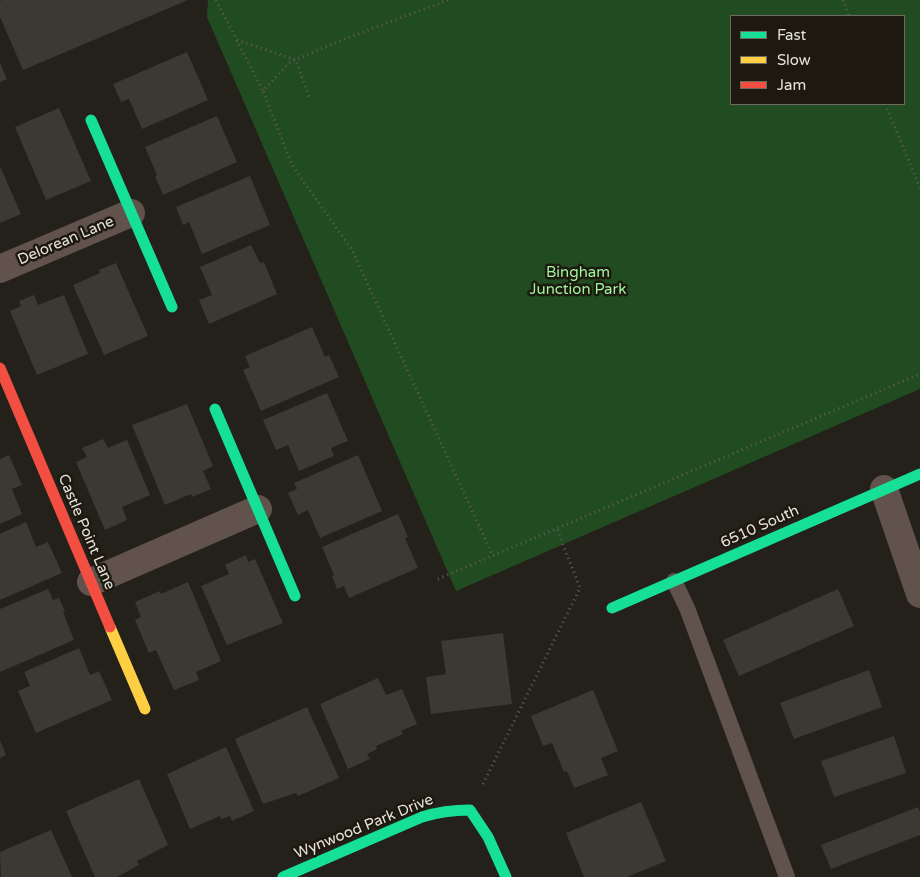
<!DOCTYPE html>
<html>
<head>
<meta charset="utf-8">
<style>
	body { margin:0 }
	#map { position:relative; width:920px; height:877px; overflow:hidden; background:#24211a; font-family:"Varela Round",sans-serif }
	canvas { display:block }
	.legend { position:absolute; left:730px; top:15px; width:175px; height:90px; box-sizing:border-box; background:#1d190e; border:1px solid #6d6a60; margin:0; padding:6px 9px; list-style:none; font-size:15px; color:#e6e3dc }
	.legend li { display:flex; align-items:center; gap:10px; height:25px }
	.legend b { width:25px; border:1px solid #6d6a60 }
</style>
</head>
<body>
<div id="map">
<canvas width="920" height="877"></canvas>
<ul class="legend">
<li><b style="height:6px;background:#16e098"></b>Fast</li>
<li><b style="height:6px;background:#ffcf43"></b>Slow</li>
<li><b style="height:6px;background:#f24e42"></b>Jam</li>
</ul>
</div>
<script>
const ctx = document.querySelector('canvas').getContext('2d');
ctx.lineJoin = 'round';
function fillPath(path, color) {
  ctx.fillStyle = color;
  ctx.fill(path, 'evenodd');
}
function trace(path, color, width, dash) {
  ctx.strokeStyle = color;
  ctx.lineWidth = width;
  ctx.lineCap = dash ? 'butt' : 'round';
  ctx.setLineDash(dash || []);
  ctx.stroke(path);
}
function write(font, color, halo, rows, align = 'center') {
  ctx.font = font + ' "Varela Round",sans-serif';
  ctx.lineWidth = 5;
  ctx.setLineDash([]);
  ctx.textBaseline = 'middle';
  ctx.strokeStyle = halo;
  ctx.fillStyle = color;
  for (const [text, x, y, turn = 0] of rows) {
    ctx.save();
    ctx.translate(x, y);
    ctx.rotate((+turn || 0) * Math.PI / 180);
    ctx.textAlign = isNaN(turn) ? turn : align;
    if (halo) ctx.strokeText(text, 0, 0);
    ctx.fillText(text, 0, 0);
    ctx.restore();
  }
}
fillPath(new Path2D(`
	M 208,0 L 920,0 L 920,389 L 456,591 L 207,17 ZM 904,16 L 904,104 L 731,104 L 731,16 Z`), '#214b21');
fillPath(new Path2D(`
	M 2,0 L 188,0 L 23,70 L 0,17 L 0,1 Z
	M 187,52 L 208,100 L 142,129 L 129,99 L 121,102 L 113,84 Z
	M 0,63 L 7,79 L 0,82 Z
	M 59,108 L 91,181 L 46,200 L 15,127 Z
	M 217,116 L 237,162 L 163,195 L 155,176 L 157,175 L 145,147 Z
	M 0,166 L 21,214 L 0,223 Z
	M 250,176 L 270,225 L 202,254 L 189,222 L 183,225 L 176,207 Z
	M 251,245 L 260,263 L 264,262 L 277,294 L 209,324 L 199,300 L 212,295 L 200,267 Z
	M 116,263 L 148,336 L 104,355 L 73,285 L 100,273 L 99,270 Z
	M 34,295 L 38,305 L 64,295 L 88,354 L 37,375 L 10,311 L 21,306 L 19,301 Z
	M 312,327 L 325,357 L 329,355 L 339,377 L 261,411 L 243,370 L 250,367 L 245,356 Z
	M 327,393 L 348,441 L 331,448 L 334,456 L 299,471 L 288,445 L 276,450 L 263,420 Z
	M 187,404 L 213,466 L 203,471 L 211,489 L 192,497 L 191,494 L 165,505 L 132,425 Z
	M 103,439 L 108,448 L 127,440 L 150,495 L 122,507 L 127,520 L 105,530 L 76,462 L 87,457 L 82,448 Z
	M 9,455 L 22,485 L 12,489 L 22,514 L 0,524 L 0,459 Z
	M 358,455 L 382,511 L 320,538 L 308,510 L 298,515 L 288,493 L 297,489 L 294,483 Z
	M 398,514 L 408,537 L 405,538 L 418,568 L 349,598 L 344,586 L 337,589 L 332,576 L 334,575 L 322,547 Z
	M 26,522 L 36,547 L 48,542 L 62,573 L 0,600 L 0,534 Z
	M 246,555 L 248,562 L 255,559 L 283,623 L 227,645 L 201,586 L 229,574 L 225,565 Z
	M 188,582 L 221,661 L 196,672 L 199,680 L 174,690 L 156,650 L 149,653 L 135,620 L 141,617 L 135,602 L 160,591 L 161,594 Z
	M 48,589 L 53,600 L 59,598 L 65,611 L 63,612 L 74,640 L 0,672 L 0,609 Z
	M 838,589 L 854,626 L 739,676 L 723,640 Z
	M 503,633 L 512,704 L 431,714 L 426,677 L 446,674 L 441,641 Z
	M 79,648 L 90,675 L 99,671 L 112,700 L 36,733 L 18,691 L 30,686 L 24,672 Z
	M 869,670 L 882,707 L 794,739 L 780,703 Z
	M 378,678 L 386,695 L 402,689 L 417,724 L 401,731 L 403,734 L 376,746 L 377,749 L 367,754 L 370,759 L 348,769 L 320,704 Z
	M 593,690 L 618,751 L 601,758 L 608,775 L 574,788 L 567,771 L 564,772 L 552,743 L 543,746 L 531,716 Z
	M 307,707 L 339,778 L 298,796 L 296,793 L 263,804 L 235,739 Z
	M 894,736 L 906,773 L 834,797 L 821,761 Z
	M 0,740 L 6,755 L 0,758 Z
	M 226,747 L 254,811 L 232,821 L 230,816 L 221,819 L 220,816 L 190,829 L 167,774 Z
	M 139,779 L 168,845 L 137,861 L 139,865 L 117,877 L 95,877 L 66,811 Z
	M 641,802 L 666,861 L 627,877 L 584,877 L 566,833 Z
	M 918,807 L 920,812 L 920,835 L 831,869 L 821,845 Z
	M 51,830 L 72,877 L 1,877 L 0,852 Z`), '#3c3834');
trace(new Path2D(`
	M 216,0 L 263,91
	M 448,0 L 337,42 L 290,62 L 263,91 L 292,165 L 352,250 L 493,556
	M 843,0 L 849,16
	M 237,40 L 296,60 L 310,100
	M 885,104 L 920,188
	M 438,579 L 920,374
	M 483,784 L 580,588 L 557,529`), '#655c56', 3, [1, 4]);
trace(new Path2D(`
	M 674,581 L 687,608 L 787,877`), '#61534b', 16);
trace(new Path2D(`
	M 0,269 L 131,213
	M 884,489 L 920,594
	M 91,582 L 258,509`), '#61534b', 28);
trace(new Path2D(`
	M 91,120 L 172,307
	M 215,409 L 295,596
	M 612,608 L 920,474
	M 283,877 L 422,817 C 438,812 453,810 470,810 L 488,837 L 506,877`), '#16e098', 11);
trace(new Path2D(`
	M 110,627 L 145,709`), '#ffcf43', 11);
trace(new Path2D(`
	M 0,368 L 110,627`), '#f24e42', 11);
write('15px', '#e6e3dc', '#1d190e', [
	["Delorean Lane",66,241,-23],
	["6510 South",760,527,-24],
	["Castle Point Lane",86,532,67],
	["Wynwood Park Drive",364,827,-22]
]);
write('15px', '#9ef79e', '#1d190e', [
	["Bingham",578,273],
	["Junction Park",578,290]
]);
</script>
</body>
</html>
